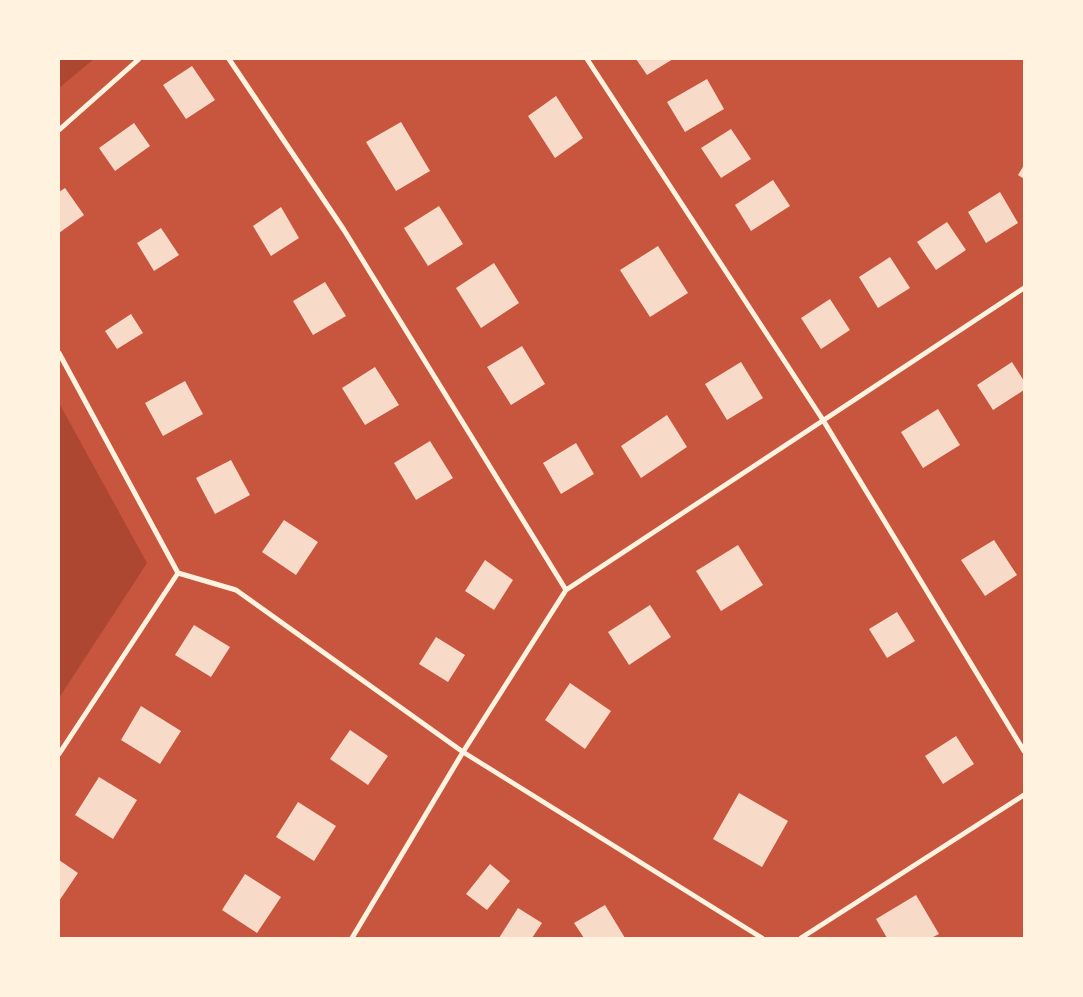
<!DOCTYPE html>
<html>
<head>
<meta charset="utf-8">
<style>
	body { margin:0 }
	#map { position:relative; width:1083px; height:997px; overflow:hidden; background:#c8553d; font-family:Overpass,sans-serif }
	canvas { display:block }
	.frame { position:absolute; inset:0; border:60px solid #fff3e0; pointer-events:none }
</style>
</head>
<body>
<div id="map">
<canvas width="1083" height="997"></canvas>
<div class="frame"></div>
</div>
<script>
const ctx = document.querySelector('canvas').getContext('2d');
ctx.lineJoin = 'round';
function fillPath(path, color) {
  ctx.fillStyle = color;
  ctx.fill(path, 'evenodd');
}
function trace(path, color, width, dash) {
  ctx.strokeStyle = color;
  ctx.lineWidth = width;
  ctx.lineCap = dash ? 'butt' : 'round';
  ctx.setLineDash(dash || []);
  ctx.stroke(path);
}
fillPath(new Path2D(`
	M 59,59 L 94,59 L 59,88 Z
	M 59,403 L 147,563 L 59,698 Z`), '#ae4732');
fillPath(new Path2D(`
	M 636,59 L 673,59 L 647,75 Z
	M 192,66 L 215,100 L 186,119 L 163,85 Z
	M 707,79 L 724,109 L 685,132 L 667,102 Z
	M 556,96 L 583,138 L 555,158 L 528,116 Z
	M 401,122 L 430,171 L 396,191 L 366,142 Z
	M 134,123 L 150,146 L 115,171 L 99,148 Z
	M 731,129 L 751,159 L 721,178 L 701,148 Z
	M 1024,165 L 1024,179 L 1018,175 Z
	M 773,180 L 790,206 L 751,231 L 735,205 Z
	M 65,188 L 84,215 L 59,233 L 59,192 Z
	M 1000,192 L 1018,223 L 986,243 L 968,212 Z
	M 439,206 L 463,244 L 428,266 L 404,228 Z
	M 281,207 L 299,238 L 271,256 L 253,226 Z
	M 947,222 L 966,250 L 936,270 L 917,242 Z
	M 161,228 L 179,255 L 154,271 L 137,243 Z
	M 658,246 L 688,293 L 650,317 L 620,270 Z
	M 890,257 L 910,288 L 878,308 L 859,277 Z
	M 494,263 L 519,303 L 481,328 L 456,288 Z
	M 325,282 L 346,316 L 313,335 L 293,301 Z
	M 830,299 L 850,330 L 821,349 L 801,318 Z
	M 131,314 L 143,333 L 117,349 L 105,331 Z
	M 522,346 L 545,384 L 511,405 L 487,367 Z
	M 741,362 L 763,398 L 727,420 L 705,384 Z
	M 1012,362 L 1024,381 L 1024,390 L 993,410 L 977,385 Z
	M 375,367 L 399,405 L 365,425 L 342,388 Z
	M 185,381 L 203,414 L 163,436 L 145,403 Z
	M 938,409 L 960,445 L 923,468 L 901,432 Z
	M 667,415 L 687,447 L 641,478 L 621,446 Z
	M 430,441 L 453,478 L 416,500 L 394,463 Z
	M 576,443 L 594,474 L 561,494 L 543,463 Z
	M 231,460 L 250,495 L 215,514 L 196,478 Z
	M 284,520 L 318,542 L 296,575 L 262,552 Z
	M 994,540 L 1017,575 L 985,596 L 961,560 Z
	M 738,545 L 763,585 L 721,611 L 696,571 Z
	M 485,560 L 513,580 L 494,610 L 465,591 Z
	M 650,605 L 671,637 L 629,665 L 608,632 Z
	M 897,612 L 915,641 L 887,658 L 869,629 Z
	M 194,625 L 230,647 L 211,677 L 175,655 Z
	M 436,637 L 465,655 L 448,682 L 419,664 Z
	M 570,683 L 611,711 L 585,749 L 545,720 Z
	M 141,706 L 181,731 L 160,764 L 121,740 Z
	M 350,730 L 388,756 L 368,785 L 330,759 Z
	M 956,736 L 974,764 L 943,784 L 925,756 Z
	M 99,777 L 137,800 L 113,839 L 75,815 Z
	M 739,793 L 788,821 L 762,867 L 713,839 Z
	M 298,802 L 336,826 L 314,861 L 276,837 Z
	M 59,860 L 78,873 L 59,901 Z
	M 490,864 L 510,881 L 487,910 L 466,894 Z
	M 245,874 L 281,897 L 257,933 L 222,910 Z
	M 916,895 L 939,934 L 931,938 L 887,938 L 876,919 Z
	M 605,905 L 625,938 L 584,938 L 574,923 Z
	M 518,908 L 542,923 L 532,938 L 499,938 Z`), '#f7dbc8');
trace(new Path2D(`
	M 229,59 L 344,230 L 566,590
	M 587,59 L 823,420 L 1024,751
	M 59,130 L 139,59
	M 59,353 L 178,573 L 59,754
	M 178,573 L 236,590 L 463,752 L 762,938
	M 352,938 L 463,752 L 566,590 L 1024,288
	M 801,938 L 1024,795`), '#fff3e0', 5);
</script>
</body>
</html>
